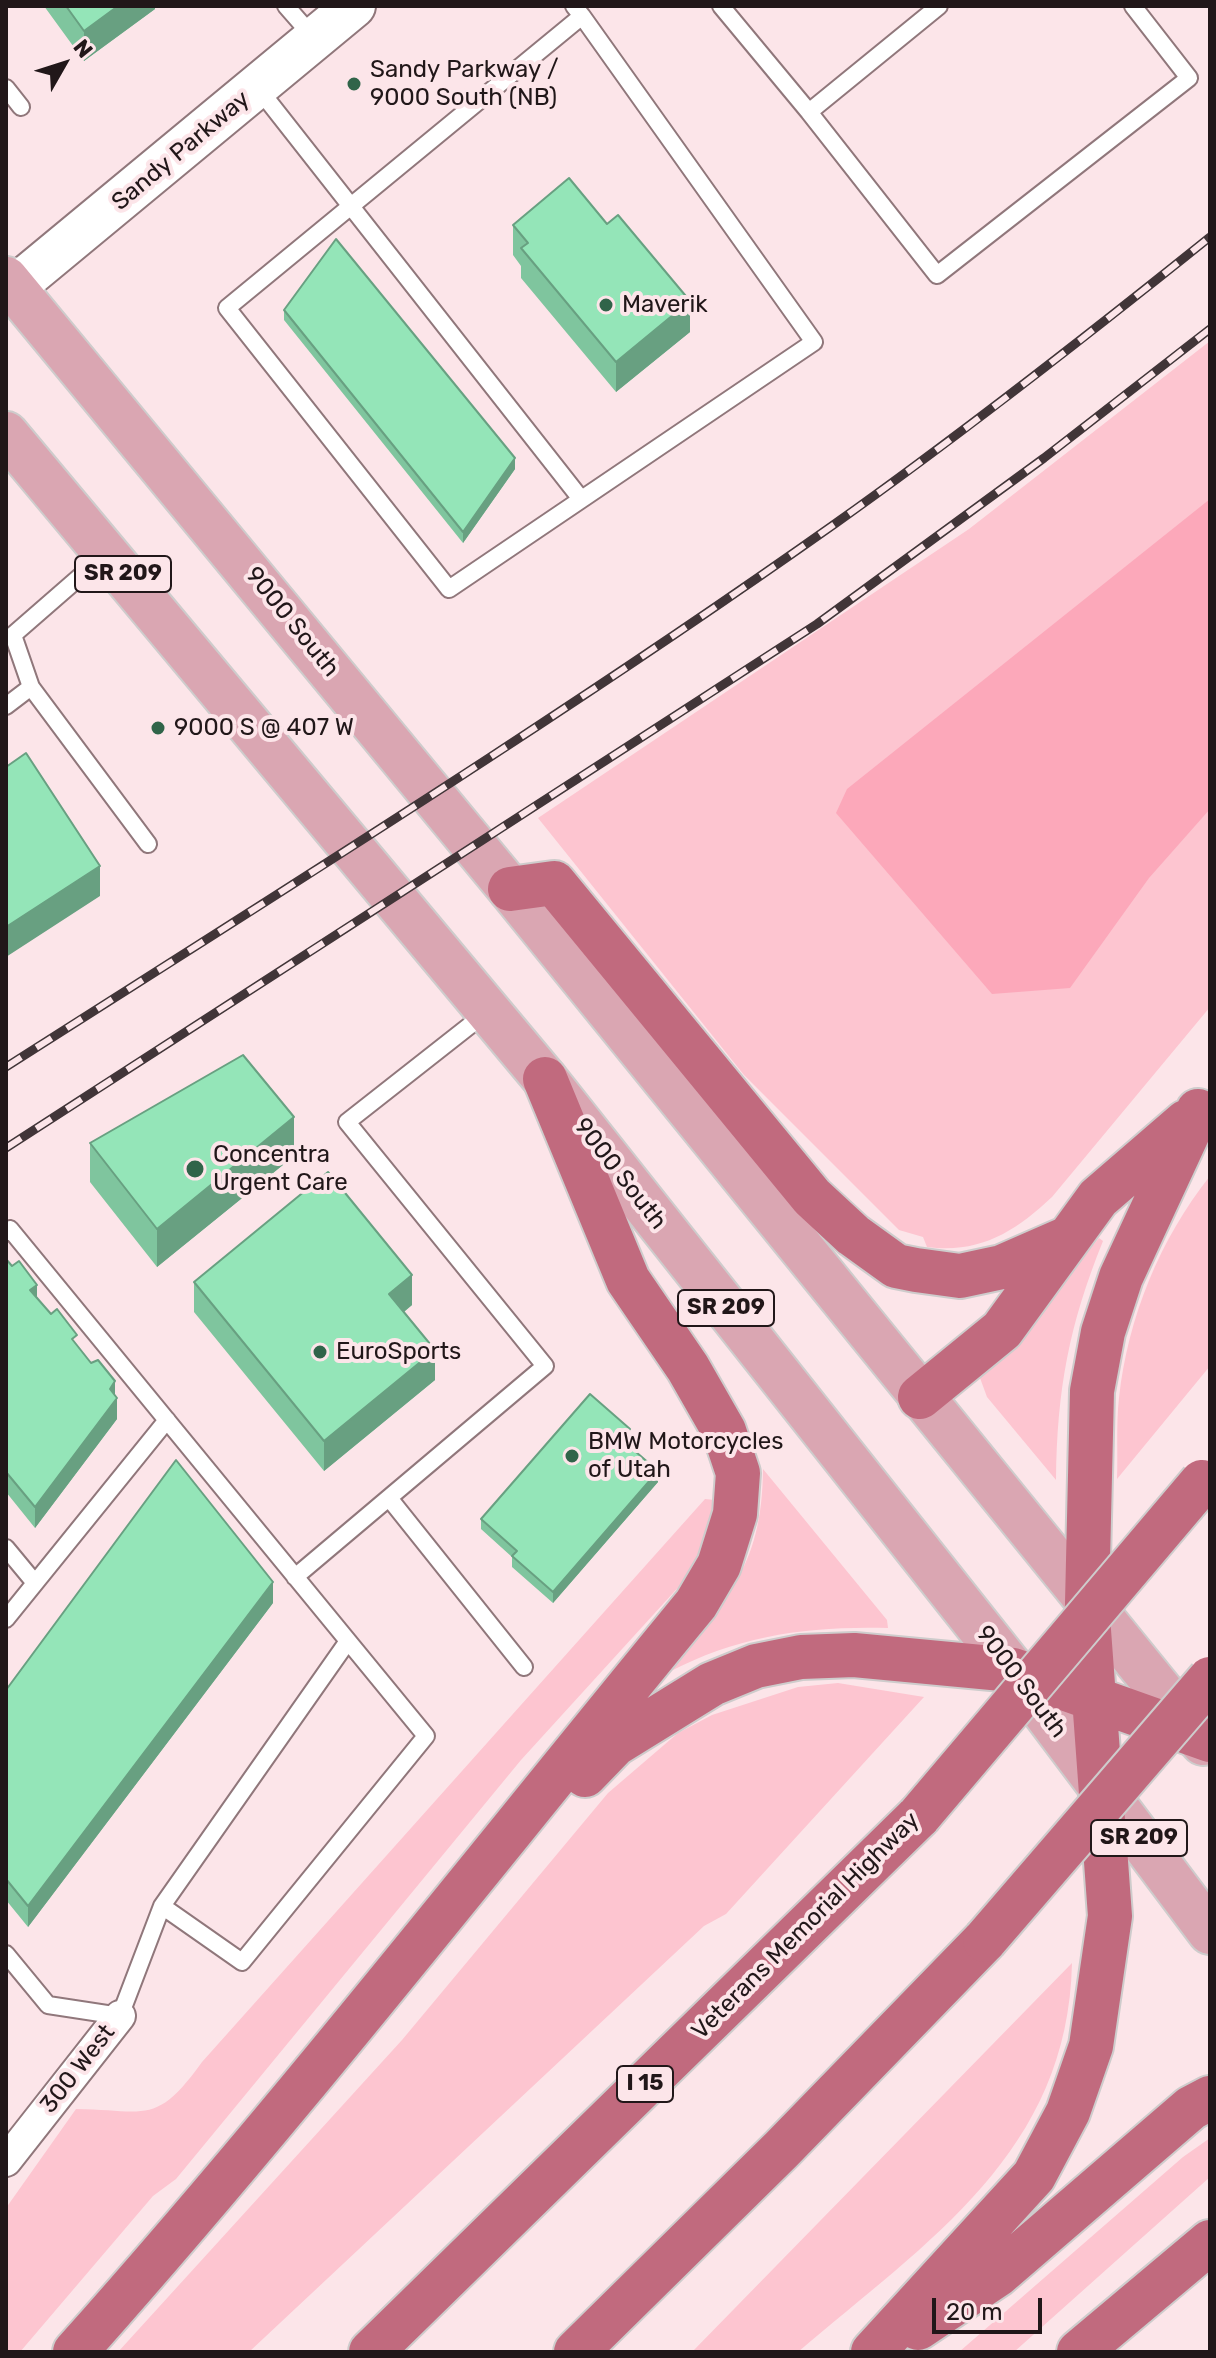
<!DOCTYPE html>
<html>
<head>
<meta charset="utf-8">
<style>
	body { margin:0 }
	#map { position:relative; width:1216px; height:2358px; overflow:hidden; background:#fce5e9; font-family:Rubik,sans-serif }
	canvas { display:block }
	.frame { position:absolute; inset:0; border:8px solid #211719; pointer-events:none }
	.north { position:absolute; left:24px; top:24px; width:80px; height:80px; -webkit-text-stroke:6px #fce5e9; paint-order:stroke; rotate:51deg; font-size:22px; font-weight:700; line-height:32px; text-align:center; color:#211719 }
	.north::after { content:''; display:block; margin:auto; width:28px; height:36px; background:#211719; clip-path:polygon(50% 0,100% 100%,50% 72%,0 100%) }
	.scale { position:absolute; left:932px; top:2298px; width:110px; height:36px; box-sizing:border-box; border:4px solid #211719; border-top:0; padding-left:10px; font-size:24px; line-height:28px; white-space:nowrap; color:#211719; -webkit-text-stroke:6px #fce5e9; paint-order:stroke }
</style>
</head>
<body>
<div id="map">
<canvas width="1216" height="2358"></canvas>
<div class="frame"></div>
<div class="north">N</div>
<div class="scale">20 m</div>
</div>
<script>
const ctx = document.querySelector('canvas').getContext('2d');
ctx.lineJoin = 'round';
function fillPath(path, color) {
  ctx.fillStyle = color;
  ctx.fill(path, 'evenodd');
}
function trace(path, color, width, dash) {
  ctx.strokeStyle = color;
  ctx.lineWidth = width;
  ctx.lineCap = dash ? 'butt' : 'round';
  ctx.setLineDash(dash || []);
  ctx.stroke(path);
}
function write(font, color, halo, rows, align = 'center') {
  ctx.font = font + ' Rubik,sans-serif';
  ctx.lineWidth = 8;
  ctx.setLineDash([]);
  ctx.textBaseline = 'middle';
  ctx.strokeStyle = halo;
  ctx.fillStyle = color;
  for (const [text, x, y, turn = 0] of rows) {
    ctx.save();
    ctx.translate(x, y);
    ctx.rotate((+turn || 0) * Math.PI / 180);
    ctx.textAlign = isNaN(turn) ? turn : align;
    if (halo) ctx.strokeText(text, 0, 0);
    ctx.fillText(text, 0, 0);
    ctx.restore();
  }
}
fillPath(new Path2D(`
	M 1210,341 L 1210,1007 L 1052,1197 C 1015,1232 979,1254 927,1247 L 923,1237 L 899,1230 L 744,1075 L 538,818 L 969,529 Z
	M 1210,1176 L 1210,1366 L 1117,1479 C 1118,1452 1116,1424 1119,1398 C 1128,1317 1160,1239 1210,1176 Z
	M 1099,1238 L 1103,1241 C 1069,1325 1057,1389 1056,1480 L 987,1397 L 980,1378 Z
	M 763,1469 L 887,1620 L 888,1628 C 809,1626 740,1635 669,1672 L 662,1672 C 724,1600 762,1572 763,1469 Z
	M 705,1499 L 715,1500 L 712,1535 L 684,1581 L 521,1760 L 176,2179 L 153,2196 L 20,2352 L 6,2352 L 6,2208 L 76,2109 C 147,2110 156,2126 202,2062 Z
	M 838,1683 L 924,1697 L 726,1914 L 704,1926 L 249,2352 L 118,2352 L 402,2040 L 608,1793 L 678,1733 L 712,1715 L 798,1687 Z
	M 1072,1963 C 1068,2152 928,2241 798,2352 L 692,2352 Z
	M 1210,2138 L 1210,2177 L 1014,2352 L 959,2352 L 1183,2157 Z`), '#fdc5d0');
fillPath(new Path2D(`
	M 1210,499 L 1210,809 L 1149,878 L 1070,988 L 992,994 L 836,813 L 847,789 Z`), '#fca8ba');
const lane = new Path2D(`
	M 286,6 L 314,38
	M 574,6 L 582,16 L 227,308 L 449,589 L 814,342 L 582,16
	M 721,6 L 809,112 L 939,6
	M 6,88 L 21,107
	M 258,88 L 581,499
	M 809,112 L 937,275 L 1189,78 L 1133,6
	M 31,687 L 13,635 L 106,554
	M 6,706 L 31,687 L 148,844
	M 6,1232 L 10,1229 L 426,1736 L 242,1962 L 162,1906
	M 389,1498 L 524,1667
	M 6,1548 L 35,1583
	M 295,1577 L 545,1366 L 347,1122 L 487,1012
	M 6,1619 L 167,1420
	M 6,1954 L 48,2005 L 120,2016 L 162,1906 L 348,1641`);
const street = new Path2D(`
	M 6,2161 L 120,2016`);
const secondary = new Path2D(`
	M 6,294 L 354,6`);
const primary = new Path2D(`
	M 6,279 L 510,889 L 1203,1743
	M 6,434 L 545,1079 L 1013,1670 L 1210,1932`);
const highway = new Path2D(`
	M 510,889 L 554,883 L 812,1197 L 853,1235 L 896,1266 L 916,1270 L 960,1276 L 1002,1267 L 1066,1239
	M 920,1397 L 1002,1330 L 1098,1198 L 1186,1122
	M 585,1775 L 615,1744 L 712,1684 L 756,1666 L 801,1657 L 854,1655 L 1013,1670 L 1210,1740
	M 918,2328 L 997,2275 L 1191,2108 L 1210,2098
	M 75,2352 C 291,2110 490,1854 696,1604 L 719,1565 L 735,1514 L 738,1473 L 724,1431 L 688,1368 L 628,1280 L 545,1079
	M 371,2352 L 919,1816
	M 576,2352 L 782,2149 L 985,1940
	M 873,2352 L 1034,2176 L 1068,2112 L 1091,2046 L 1110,1916 L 1087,1603 L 1092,1391 L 1103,1332 L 1121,1277 L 1198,1111
	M 1079,2352 L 1210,2242`);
trace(lane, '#90777b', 20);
trace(street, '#90777b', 34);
trace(secondary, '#90777b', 46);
trace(primary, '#cecccc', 48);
trace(highway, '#cecccc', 48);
trace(lane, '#fff', 16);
trace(street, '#fff', 30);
trace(secondary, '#fff', 42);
trace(primary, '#daa6b2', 44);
trace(highway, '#c16a7e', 44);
const rail = new Path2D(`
	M 6,1067 C 285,889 566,714 836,523 C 964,432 1088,335 1210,237
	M 6,1148 L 817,624 L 1044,458 L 1210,329`);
trace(rail, '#413538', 9);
trace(rail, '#fce5e9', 6, [18]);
const highwayBridge = new Path2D(`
	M 919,1816 L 1202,1482
	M 985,1940 L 1210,1679`);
trace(highwayBridge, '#cecccc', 48, []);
trace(highwayBridge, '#c16a7e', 44);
fillPath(new Path2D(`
	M 44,6 L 155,6 L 155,9 L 84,61 Z
	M 607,224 L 690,332 L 616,392 L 521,278 L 521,266 L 513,255 L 513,225 Z
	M 284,310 L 515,469 L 463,543 L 284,320 Z
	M 90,1143 L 294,1156 L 157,1267 L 90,1182 Z
	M 6,1259 L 77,1346 L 115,1396 L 117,1419 L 35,1528 L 6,1492 Z
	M 194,1282 L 412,1305 L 404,1312 L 435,1380 L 324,1471 L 194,1312 Z
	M 630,1439 L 626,1443 L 658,1482 L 553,1603 L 512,1567 L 512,1557 L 481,1529 L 481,1519 Z
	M 273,1603 L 28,1927 L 6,1900 L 6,1690 Z`), '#7fc59e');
fillPath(new Path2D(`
	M 118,6 L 155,6 L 155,9 L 84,61 L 84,31 Z
	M 690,301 L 690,332 L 616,392 L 616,362 Z
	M 515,458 L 515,469 L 463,543 L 463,532 Z
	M 100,866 L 100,896 L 6,957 L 6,927 Z
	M 294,1117 L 294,1156 L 157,1267 L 157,1229 Z
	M 412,1275 L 412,1305 L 389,1324 L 389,1294 Z
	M 37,1285 L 37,1305 L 30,1290 Z
	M 435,1350 L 435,1380 L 324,1471 L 324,1441 Z
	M 115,1381 L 115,1401 L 117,1398 L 117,1419 L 35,1528 L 35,1507 Z
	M 630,1429 L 630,1439 L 621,1449 L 621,1439 Z
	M 658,1471 L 658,1482 L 553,1603 L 553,1592 Z
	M 273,1582 L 273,1603 L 28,1927 L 28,1906 Z`), '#68a081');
const building = new Path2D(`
	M 66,6 L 118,6 L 84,31 Z
	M 569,178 L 607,224 L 618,215 L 690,301 L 616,362 L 521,248 L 528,243 L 513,225 Z
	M 336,239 L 515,458 L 463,532 L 284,310 Z
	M 26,753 L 100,866 L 6,927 L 6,767 Z
	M 243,1055 L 294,1117 L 157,1229 L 90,1143 Z
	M 328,1172 L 412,1275 L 389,1294 L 435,1350 L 324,1441 L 194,1282 Z
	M 6,1259 L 12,1266 L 19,1261 L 37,1285 L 30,1290 L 51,1314 L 57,1309 L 77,1335 L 72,1339 L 91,1363 L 98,1360 L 115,1381 L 110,1389 L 117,1398 L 35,1507 L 6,1472 Z
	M 590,1394 L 630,1429 L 621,1439 L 658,1471 L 553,1592 L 512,1556 L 517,1551 L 481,1519 Z
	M 176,1460 L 273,1582 L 28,1906 L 6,1879 L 6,1690 Z`);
fillPath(building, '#94e5b8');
trace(building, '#68a081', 2);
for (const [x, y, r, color] of [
	[354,84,8,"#306449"],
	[606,305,8,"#306449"],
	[158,728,8,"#306449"],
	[195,1169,10,"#306449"],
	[320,1352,8,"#306449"],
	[572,1456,8,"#306449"]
]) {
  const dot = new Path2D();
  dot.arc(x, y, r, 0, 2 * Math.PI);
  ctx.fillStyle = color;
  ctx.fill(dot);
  trace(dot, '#fce5e9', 3);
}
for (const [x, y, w] of [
	[123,574,96],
	[726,1308,96],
	[1139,1838,96],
	[645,2084,56]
]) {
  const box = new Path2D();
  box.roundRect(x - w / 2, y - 18, w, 36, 6);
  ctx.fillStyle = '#fce5e9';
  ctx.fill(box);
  trace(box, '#211719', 2);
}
write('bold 22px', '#211719', null, [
	["SR 209",123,574],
	["SR 209",726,1308],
	["SR 209",1139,1838],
	["I 15",645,2084]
]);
write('24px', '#211719', '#fce5e9', [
	["Sandy Parkway /",370,70],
	["9000 South (NB)",370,98],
	["Maverik",622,305],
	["9000 S @ 407 W",174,728],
	["Concentra",213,1155],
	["Urgent Care",213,1183],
	["EuroSports",336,1352],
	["BMW Motorcycles",588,1442],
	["of Utah",588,1470]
], 'left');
write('24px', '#211719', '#fce5e9', [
	["Sandy Parkway",181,151,-40],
	["9000 South",292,622,51],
	["9000 South",620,1174,52],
	["9000 South",1021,1682,53],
	["Veterans Memorial Highway",806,1926,-45],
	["300 West",78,2069,-52]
]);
</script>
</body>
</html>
